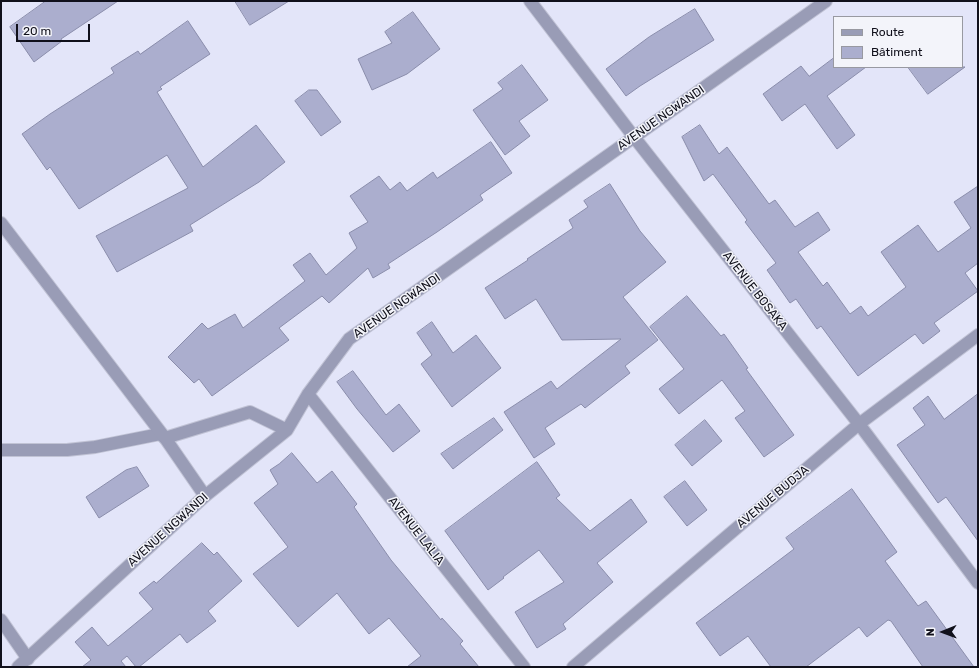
<!DOCTYPE html>
<html>
<head>
<meta charset="utf-8">
<style>
	body { margin:0 }
	#map { position:relative; width:979px; height:668px; overflow:hidden; background:#e3e5f9; font-family:Rubik,sans-serif }
	canvas { display:block }
	.frame { position:absolute; inset:0; border:2px solid #10101b; pointer-events:none }
	.legend { position:absolute; left:833px; top:16px; width:130px; height:52px; box-sizing:border-box; background:#f3f4fa; border:1px solid #9899a1; margin:0; padding:5px 7px; list-style:none; font-size:12px; color:#10101b }
	.legend li { display:flex; align-items:center; gap:8px; height:20px }
	.legend b { width:20px; border:1px solid #9899a1 }
	.north { position:absolute; left:923px; top:612px; width:40px; height:40px; -webkit-text-stroke:3px #f3f4fa; paint-order:stroke; rotate:269deg; font-size:11px; font-weight:700; line-height:16px; text-align:center; color:#10101b }
	.north::after { content:''; display:block; margin:auto; width:14px; height:18px; background:#10101b; clip-path:polygon(50% 0,100% 100%,50% 72%,0 100%) }
	.scale { position:absolute; left:16px; top:24px; width:74px; height:18px; box-sizing:border-box; border:2px solid #10101b; border-top:0; padding-left:5px; font-size:12px; line-height:14px; white-space:nowrap; color:#10101b; -webkit-text-stroke:3px #f3f4fa; paint-order:stroke }
</style>
</head>
<body>
<div id="map">
<canvas width="979" height="668"></canvas>
<div class="frame"></div>
<ul class="legend">
<li><b style="height:5px;background:#999cb6"></b>Route</li>
<li><b style="height:11px;background:#abaece"></b>Bâtiment</li>
</ul>
<div class="north">N</div>
<div class="scale">20 m</div>
</div>
<script>
const ctx = document.querySelector('canvas').getContext('2d');
ctx.lineJoin = 'round';
function fillPath(path, color) {
  ctx.fillStyle = color;
  ctx.fill(path, 'evenodd');
}
function trace(path, color, width, dash) {
  ctx.strokeStyle = color;
  ctx.lineWidth = width;
  ctx.lineCap = dash ? 'butt' : 'round';
  ctx.setLineDash(dash || []);
  ctx.stroke(path);
}
function write(font, color, halo, rows, align = 'center') {
  ctx.font = font + ' Rubik,sans-serif';
  ctx.lineWidth = 3;
  ctx.setLineDash([]);
  ctx.textBaseline = 'middle';
  ctx.strokeStyle = halo;
  ctx.fillStyle = color;
  for (const [text, x, y, turn = 0] of rows) {
    ctx.save();
    ctx.translate(x, y);
    ctx.rotate((+turn || 0) * Math.PI / 180);
    ctx.textAlign = isNaN(turn) ? turn : align;
    if (halo) ctx.strokeText(text, 0, 0);
    ctx.fillText(text, 0, 0);
    ctx.restore();
  }
}
const building = new Path2D(`
	M 46,1 L 118,1 L 61,39 L 62,41 L 34,62 L 10,27 Z
	M 235,1 L 289,1 L 250,25 Z
	M 695,9 L 714,40 L 640,86 L 626,96 L 606,69 L 649,37 Z
	M 413,12 L 440,49 L 407,74 L 372,90 L 358,59 L 392,43 L 385,32 Z
	M 188,21 L 210,54 L 160,87 L 162,89 L 157,92 L 203,167 L 256,125 L 285,162 L 259,182 L 190,225 L 193,231 L 117,272 L 96,236 L 188,188 L 167,155 L 79,209 L 50,167 L 47,170 L 22,134 L 50,114 L 114,73 L 111,68 L 138,51 L 140,54 Z
	M 834,58 L 834,67 L 866,67 L 827,96 L 855,135 L 837,149 L 805,104 L 782,121 L 763,94 L 801,66 L 809,76 Z
	M 522,65 L 548,100 L 519,121 L 530,136 L 505,155 L 473,110 L 503,89 L 498,83 Z
	M 908,67 L 965,67 L 928,94 Z
	M 309,90 L 317,90 L 341,122 L 321,136 L 295,101 Z
	M 700,125 L 719,154 L 727,147 L 769,204 L 775,200 L 795,227 L 818,212 L 830,230 L 798,252 L 823,286 L 827,282 L 850,314 L 861,306 L 868,316 L 906,287 L 881,252 L 918,225 L 938,252 L 971,228 L 954,202 L 978,186 L 978,263 L 965,273 L 978,291 L 934,323 L 940,331 L 923,344 L 915,334 L 858,376 L 821,326 L 817,329 L 796,299 L 790,303 L 767,270 L 776,263 L 745,222 L 747,220 L 713,174 L 704,181 L 682,137 Z
	M 491,142 L 512,173 L 480,195 L 483,200 L 437,232 L 388,264 L 390,268 L 373,278 L 368,268 L 329,303 L 322,296 L 279,328 L 289,340 L 212,396 L 199,379 L 194,383 L 168,357 L 202,323 L 208,329 L 235,314 L 243,328 L 305,281 L 293,265 L 310,253 L 326,275 L 357,248 L 349,233 L 368,222 L 350,196 L 379,176 L 390,190 L 400,182 L 407,191 L 433,172 L 437,178 Z
	M 610,184 L 640,231 L 666,262 L 623,297 L 658,340 L 625,366 L 630,373 L 585,408 L 581,404 L 545,428 L 555,444 L 534,458 L 504,412 L 551,381 L 557,389 L 621,339 L 562,340 L 536,299 L 505,319 L 485,288 L 528,260 L 527,259 L 573,228 L 569,220 L 588,207 L 584,201 Z
	M 687,296 L 721,336 L 724,334 L 748,368 L 746,369 L 794,435 L 764,457 L 735,418 L 745,411 L 722,380 L 679,414 L 659,389 L 684,369 L 650,327 Z
	M 432,322 L 453,353 L 476,335 L 501,368 L 452,407 L 421,364 L 432,355 L 417,333 Z
	M 353,371 L 386,415 L 399,404 L 420,431 L 393,452 L 357,409 L 337,382 Z
	M 978,394 L 978,541 L 946,497 L 938,503 L 897,445 L 925,425 L 913,408 L 928,396 L 944,419 Z
	M 494,418 L 503,430 L 453,469 L 441,454 Z
	M 705,420 L 722,441 L 692,466 L 675,445 Z
	M 292,453 L 317,483 L 332,471 L 357,504 L 354,507 L 391,560 L 441,620 L 442,618 L 463,641 L 460,644 L 479,667 L 407,667 L 421,656 L 389,618 L 369,634 L 337,593 L 298,627 L 253,574 L 288,547 L 254,503 L 278,484 L 270,470 L 279,464 Z
	M 537,462 L 560,495 L 556,498 L 590,531 L 631,499 L 647,522 L 597,563 L 613,582 L 563,624 L 566,629 L 537,648 L 515,612 L 564,582 L 539,550 L 503,577 L 504,578 L 488,590 L 445,531 Z
	M 137,467 L 149,486 L 99,518 L 86,497 L 126,470 Z
	M 685,481 L 707,510 L 687,526 L 664,497 Z
	M 852,489 L 897,552 L 885,561 L 918,606 L 926,601 L 974,667 L 923,667 L 891,621 L 888,620 L 867,637 L 859,627 L 806,667 L 771,667 L 748,636 L 720,656 L 696,623 L 794,549 L 786,538 Z
	M 202,543 L 214,555 L 217,552 L 242,581 L 208,611 L 216,621 L 187,643 L 180,634 L 139,667 L 136,667 L 127,656 L 121,661 L 126,667 L 82,667 L 91,660 L 75,642 L 92,627 L 108,646 L 153,609 L 139,593 L 154,581 L 156,583 Z`);
fillPath(building, '#abaece');
trace(building, '#8a8dab', 1);
const service = new Path2D(`
	M 1,450 L 67,450 L 95,447 L 160,434 L 165,438
	M 1,620 L 28,659`);
const minor = new Path2D(`
	M 530,1 L 634,137 L 859,424 L 978,583
	M 1,223 L 165,438 L 205,496
	M 308,394 L 524,667
	M 165,438 L 250,412 L 287,430
	M 18,667 L 205,496 L 287,430 L 308,394 L 349,339 L 826,1
	M 573,667 L 859,424 L 978,335`);
trace(service, '#c1c3d5', 14);
trace(minor, '#c1c3d5', 14);
trace(service, '#999cb6', 12);
trace(minor, '#999cb6', 12);
write('12px', '#10101b', '#f3f4fa', [
	["AVENUE NGWANDI",661,118,-35],
	["AVENUE BOSAKA",755,291,52],
	["AVENUE NGWANDI",397,306,-35],
	["AVENUE BUDJA",773,497,-40],
	["AVENUE NGWANDI",168,530,-42],
	["AVENUE LALIA",416,531,52]
]);
</script>
</body>
</html>
